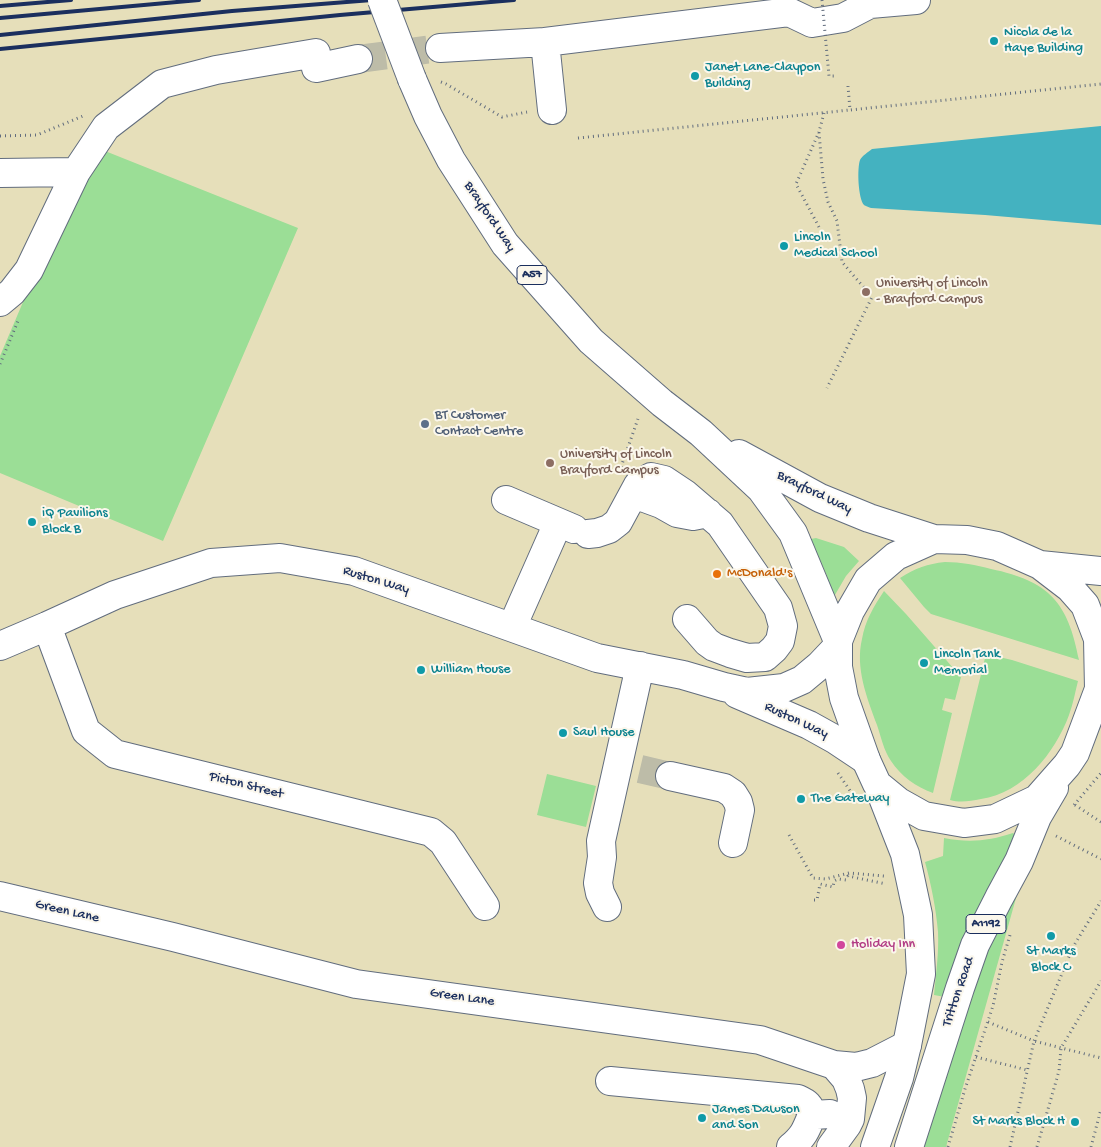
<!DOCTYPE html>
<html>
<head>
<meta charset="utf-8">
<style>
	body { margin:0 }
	canvas { display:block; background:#e6dfba }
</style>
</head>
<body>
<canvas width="1101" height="1147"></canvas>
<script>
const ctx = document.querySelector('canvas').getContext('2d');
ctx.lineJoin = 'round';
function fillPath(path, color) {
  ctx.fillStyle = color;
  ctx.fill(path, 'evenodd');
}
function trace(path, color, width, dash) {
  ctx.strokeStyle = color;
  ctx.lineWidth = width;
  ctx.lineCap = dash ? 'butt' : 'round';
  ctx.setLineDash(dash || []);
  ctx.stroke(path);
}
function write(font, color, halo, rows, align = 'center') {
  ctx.font = font + ' "Gochi Hand",sans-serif';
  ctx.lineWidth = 4;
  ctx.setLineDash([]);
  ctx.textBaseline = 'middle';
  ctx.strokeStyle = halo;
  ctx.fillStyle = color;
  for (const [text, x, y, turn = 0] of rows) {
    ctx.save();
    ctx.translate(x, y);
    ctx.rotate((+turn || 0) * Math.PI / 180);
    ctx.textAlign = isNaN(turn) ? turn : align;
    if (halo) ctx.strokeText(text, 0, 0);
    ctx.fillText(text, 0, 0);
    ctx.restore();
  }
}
fillPath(new Path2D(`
	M 90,145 L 298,228 L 163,541 L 0,473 L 0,356 Z
	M 816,538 L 844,547 L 859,561 L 846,576 L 832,600 L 827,576 L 811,539 Z
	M 945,562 C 961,562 976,565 991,569 C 1049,581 1068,602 1079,660 L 931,614 L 924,607 L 900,578 C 916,568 927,564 945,562 Z
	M 884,591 L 906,614 L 961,677 L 955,700 L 945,698 L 942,710 L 952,713 L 933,793 C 916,787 901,776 891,761 C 884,751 881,737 877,725 C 867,698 855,668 862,639 C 865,621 874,606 884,591 Z
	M 986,654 L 1012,660 L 1078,681 C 1075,693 1073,704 1069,715 C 1055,753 1023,793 981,799 C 970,801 961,803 950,800 Z
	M 547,774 L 596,786 L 586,827 L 537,815 Z
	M 1013,833 L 1019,838 L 945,997 L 934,995 C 936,974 939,952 938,932 C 936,908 931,884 925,862 L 943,856 L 944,838 C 969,843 989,841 1013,833 Z
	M 1016,890 L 1018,891 L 946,1147 L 923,1147 L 980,972 L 991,942 Z`), '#9bde96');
fillPath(new Path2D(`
	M 1101,126 L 1101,225 L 985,215 L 871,208 C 870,208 864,205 864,205 C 858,198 857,168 860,160 C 862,156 868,152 872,149 Z`), '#44b2c0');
trace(new Path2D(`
	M 358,59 L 440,48
	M 640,769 L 670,776`), '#bdbca8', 28, [28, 14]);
const minor = new Path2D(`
	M 440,48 L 545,42
	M 316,68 L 358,59
	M 552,110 L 545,42 L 789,12 L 812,23 L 843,18 L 870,4 L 916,0
	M 0,173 L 76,172
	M 0,302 L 12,292 L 29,270 L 76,172 L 106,127 L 162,84 L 216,70 L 316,53
	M 631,499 L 642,497 L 661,504 L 677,513 L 693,516 L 708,513
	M 506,500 L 574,529
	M 588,534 L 597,533 L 609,529 L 618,522 L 638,485 L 651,477 L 664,480 L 685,494 L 720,524 L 778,608 L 783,626 L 780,641 L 774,649 L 765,657 L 747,658 L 730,653 L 714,647 L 707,642 L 687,619
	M 47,626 L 86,731 L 115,754 L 431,832 L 443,842 L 485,906
	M 512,627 L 558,523
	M 0,646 L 47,626 L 115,595 L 211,563 L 280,558 L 354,571 L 597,658 L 683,675 L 724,687 L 747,692 L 784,688 L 802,680 L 820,665 L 838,646
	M 737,694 L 809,725 L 836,740 L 866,760
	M 670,776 L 724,788 L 733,794 L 738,802 L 740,810 L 733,843
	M 0,896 L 173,937 L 356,984 L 760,1040 L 834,1065 L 846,1079 L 850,1089 L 852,1098 L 850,1119 L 847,1125 L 831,1147
	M 607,907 L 600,893 L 598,883 L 602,857 L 601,841 L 640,666
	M 834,1065 L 856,1067 L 872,1063 L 907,1045
	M 610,1081 L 798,1099 C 807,1103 810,1105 812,1115
	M 791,1147 C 804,1136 806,1130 812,1115 L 830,1114`);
const major = new Path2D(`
	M 412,79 L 428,116 L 451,160 L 505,244 L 591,341 L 662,403 L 701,433 L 761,489 L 793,533 L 838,641
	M 739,454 L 820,498 L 869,518 L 934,539
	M 934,539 L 967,540 L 997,546 L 1040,565 L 1070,588 L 1085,605 L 1098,639 L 1099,689 L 1075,753 L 1067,765 L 1037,799 L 995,819 L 964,823 L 924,816 L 899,802 L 877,784 L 866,760 L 844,698 L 838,667 L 838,641 L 850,611 L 868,580 L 896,556 Z
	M 1040,565 L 1101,571
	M 875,1147 L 899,1078 L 907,1045 L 921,974 L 918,915 L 905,854 L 878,785
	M 909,1147 L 960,988 L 975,945 L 999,898 L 1019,861 L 1037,817 L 1054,788`);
trace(minor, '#626d7e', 30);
trace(major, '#626d7e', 30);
trace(new Path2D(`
	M 441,82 L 446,84 L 502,117 L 527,112
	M 848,86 L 850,110 L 1101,84
	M 824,113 L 819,132 L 823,179 L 828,202 L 837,221 L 842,262 L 872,297 L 827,388
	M 0,136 L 37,135 L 83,116
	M 578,138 L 850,110
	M 819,227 L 796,184 L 819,132
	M 0,364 L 18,321
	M 621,467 L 639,416
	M 838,773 L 851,792
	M 1074,805 L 1101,773
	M 1075,805 L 1101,822
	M 789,835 L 813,878 L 826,879 L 849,873 L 884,876
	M 1056,836 L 1101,859
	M 814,900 L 817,900 L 820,884 L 833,887 L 834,881 L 838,879 L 846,880 L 848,876 L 886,884
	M 988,1022 L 1034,1041 L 1073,947 L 1101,901
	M 976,1057 L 1027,1070
	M 948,1147 L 965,1089 L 993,1006 L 1002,962 L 1010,935
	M 1010,1147 L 1034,1041 L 1101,1058
	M 1037,1147 L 1059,1071 L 1061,1048 L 1101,981
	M 1091,1147 L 1101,1109`), '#626d7e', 3, [1, 4]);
trace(minor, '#fff', 28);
trace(major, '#fff', 28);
trace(new Path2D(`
	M 0,6 L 71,0
	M 0,18 L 199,0
	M 0,35 L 232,11 L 372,0
	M 0,49 L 340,15 L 514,0`), '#1b2f5e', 4);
const majorBridge = new Path2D(`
	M 382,0 L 412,79`);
trace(majorBridge, '#626d7e', 30, []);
trace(new Path2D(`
	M 822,0 L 829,76 L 834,76`), '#626d7e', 3, [1, 4]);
trace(majorBridge, '#fff', 28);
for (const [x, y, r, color] of [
	[994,41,5,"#0f9aa8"],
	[695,76,5,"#0f9aa8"],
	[784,246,5,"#0f9aa8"],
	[866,292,5,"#8d6e63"],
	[425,424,5,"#5c6f8a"],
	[550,463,5,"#8d6e63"],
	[32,522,5,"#0f9aa8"],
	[717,574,5,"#e8710a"],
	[924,663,5,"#0f9aa8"],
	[421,670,5,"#0f9aa8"],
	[563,733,5,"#0f9aa8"],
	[801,799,5,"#0f9aa8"],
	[1051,936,5,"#0f9aa8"],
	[841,945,5,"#d1479c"],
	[702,1118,5,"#0f9aa8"],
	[1075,1122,5,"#0f9aa8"]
]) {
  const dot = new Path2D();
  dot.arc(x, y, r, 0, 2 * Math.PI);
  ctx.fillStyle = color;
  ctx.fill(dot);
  trace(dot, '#fbf7ec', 2);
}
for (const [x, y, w] of [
	[532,275,30],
	[986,924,40]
]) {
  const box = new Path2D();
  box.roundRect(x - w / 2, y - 9.5, w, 19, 4);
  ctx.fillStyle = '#fbf7ec';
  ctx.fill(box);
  trace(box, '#1b2f5e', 1);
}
write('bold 12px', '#1b2f5e', null, [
	["A57",532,275],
	["A1192",986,924]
]);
write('14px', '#0d838f', '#fbf7ec', [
	["Nicola de la",1004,33],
	["Haye Building",1004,49],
	["Janet Lane-Claypon",705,68],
	["Building",705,84],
	["Lincoln",794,238],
	["Medical School",794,254],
	["iQ Pavilions",42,514],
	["Block B",42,530],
	["Lincoln Tank",934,655],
	["Memorial",934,671],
	["William House",431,670],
	["Saul House",573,733],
	["The Gateway",811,799],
	["St Marks",1051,952,"center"],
	["Block C",1051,968,"center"],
	["James Dawson",712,1110],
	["and Son",712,1126],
	["St Marks Block H",1065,1122,"right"]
], 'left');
write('14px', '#1b2f5e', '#fbf7ec', [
	["Brayford Way",489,217,56],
	["Brayford Way",814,493,26],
	["Ruston Way",376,581,17],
	["Ruston Way",796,721,25],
	["Picton Street",246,786,14],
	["Green Lane",67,912,13],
	["Tritton Road",959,992,-71],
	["Green Lane",462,998,8]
]);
write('14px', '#785e54', '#fbf7ec', [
	["University of Lincoln",876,284],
	["- Brayford Campus",876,300],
	["University of Lincoln",560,455],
	["Brayford Campus",560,471]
], 'left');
write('14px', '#4e5e75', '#fbf7ec', [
	["BT Customer",435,416],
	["Contact Centre",435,432]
], 'left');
write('14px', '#c56008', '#fbf7ec', [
	["McDonald's",727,574]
], 'left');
write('14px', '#b23c85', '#fbf7ec', [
	["Holiday Inn",851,945]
], 'left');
</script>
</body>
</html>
